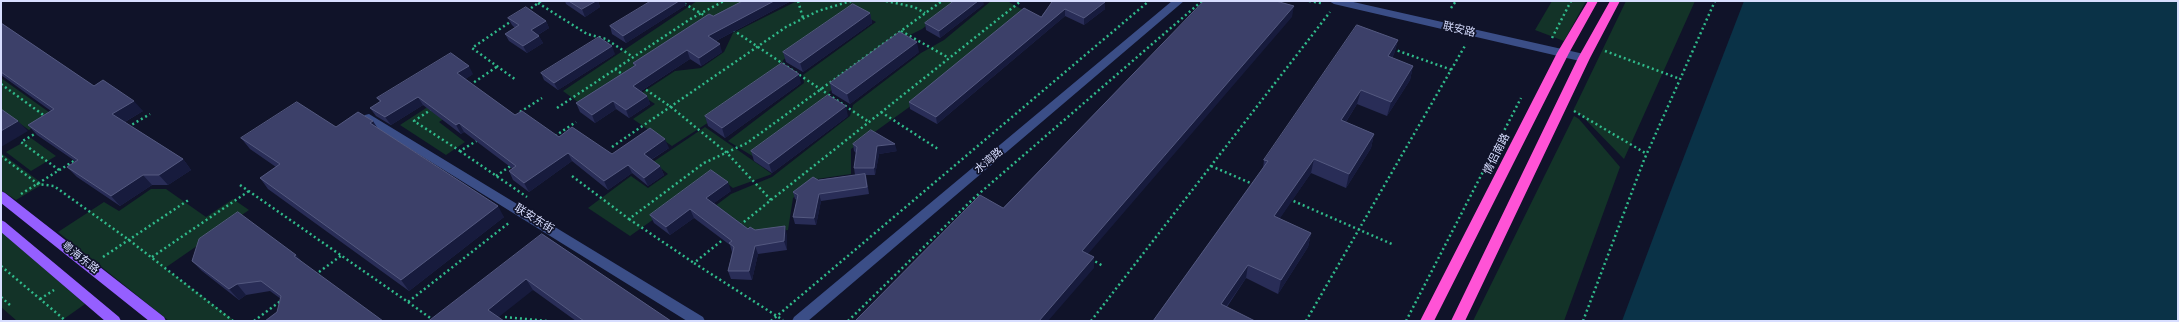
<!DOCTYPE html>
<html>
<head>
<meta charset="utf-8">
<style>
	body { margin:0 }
	#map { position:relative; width:2179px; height:322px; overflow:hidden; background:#101329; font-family:Signika,sans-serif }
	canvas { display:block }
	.frame { position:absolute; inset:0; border:2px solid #d8deff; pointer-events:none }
</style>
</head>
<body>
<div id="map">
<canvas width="2179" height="322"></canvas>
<div class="frame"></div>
</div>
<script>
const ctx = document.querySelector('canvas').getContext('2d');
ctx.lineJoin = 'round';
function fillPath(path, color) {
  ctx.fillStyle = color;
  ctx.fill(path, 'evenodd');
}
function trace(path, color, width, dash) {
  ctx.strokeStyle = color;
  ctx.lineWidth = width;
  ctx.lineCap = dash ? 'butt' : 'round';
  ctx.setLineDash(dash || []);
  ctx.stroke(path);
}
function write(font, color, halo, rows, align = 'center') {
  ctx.font = font + ' Signika,"Noto Sans SC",sans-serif';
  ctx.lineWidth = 3.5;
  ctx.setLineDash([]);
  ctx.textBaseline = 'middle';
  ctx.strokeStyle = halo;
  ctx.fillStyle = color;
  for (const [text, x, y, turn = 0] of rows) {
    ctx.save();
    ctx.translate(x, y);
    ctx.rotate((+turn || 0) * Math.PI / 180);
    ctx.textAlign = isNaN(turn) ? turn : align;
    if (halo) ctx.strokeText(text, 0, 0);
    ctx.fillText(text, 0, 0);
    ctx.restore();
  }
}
fillPath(new Path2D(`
	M 697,1 L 757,1 L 583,106 L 563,91 Z
	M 797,1 L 960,1 L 922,29 L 900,40 L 829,92 L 828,102 L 754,157 L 728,141 L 804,83 L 803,75 L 876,22 L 856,11 L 783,60 L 781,71 L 706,124 L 672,146 L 633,119 L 655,104 L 640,94 L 675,71 L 701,68 L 724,52 L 733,33 Z
	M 991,1 L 1007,1 L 1025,11 L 908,108 L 851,149 L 851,174 L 817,179 L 793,198 L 788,230 L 758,235 L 715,206 L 731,194 L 772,177 L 850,116 L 853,105 L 921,53 L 944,40 Z
	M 1552,1 L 1586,1 L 1564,41 L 1535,30 Z
	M 1626,1 L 1695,1 L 1624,159 L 1580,114 L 1573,111 Z
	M 1,78 L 53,115 L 29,130 L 1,110 Z
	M 463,84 L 479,96 L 439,122 L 465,142 L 446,155 L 400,125 Z
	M 1574,116 L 1579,119 L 1620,167 L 1564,321 L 1473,321 Z
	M 705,127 L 772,174 L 733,188 L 716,175 L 630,236 L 588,208 L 631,176 L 648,188 L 668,174 L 653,162 Z
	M 31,138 L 56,156 L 31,171 L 6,152 Z
	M 1,153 L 43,184 L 16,200 L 1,190 Z
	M 151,189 L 166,189 L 206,217 L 233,199 L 249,210 L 165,268 L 235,321 L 169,321 L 58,232 L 104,202 L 119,211 Z
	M 1,231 L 85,304 L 61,321 L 17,321 L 1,307 Z`), '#133328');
fillPath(new Path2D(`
	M 1744,1 L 2178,1 L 2178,321 L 1622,321 L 1670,193 Z`), '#0a3247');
trace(new Path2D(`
	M 680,1 L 707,17
	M 798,1 L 803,18
	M 886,1 L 914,7 L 925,13
	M 1309,1 L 1321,3
	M 538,3 L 587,34 L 606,39 L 633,57
	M 1451,8 L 1456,1
	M 527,11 L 541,1
	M 513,20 L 472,48 L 516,80
	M 733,30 L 869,122
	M 901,31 L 949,58
	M 1552,38 L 1571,1
	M 1393,49 L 1452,70
	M 1605,51 L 1680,79
	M 615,69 L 625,76
	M 1,84 L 46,117
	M 470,85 L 498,66
	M 642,87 L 671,107 L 727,153 L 771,200 L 739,226
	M 557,108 L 692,18 L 724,1
	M 432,109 L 414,121 L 460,151 L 478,140
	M 1574,111 L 1647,154
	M 520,112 L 542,98
	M 881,112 L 938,149
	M 128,127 L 150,114
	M 38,132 L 21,142 L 59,170
	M 555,136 L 576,122
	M 612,147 L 786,27 L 818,11 L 851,1
	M 460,151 L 527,197
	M 1,156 L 38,184 L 54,186 L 129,240 L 233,321
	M 1211,166 L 1255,185
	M 496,176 L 512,165
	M 572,176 L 629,219 L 704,163 L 747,143 L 942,1
	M 240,185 L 408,302 L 510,222
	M 21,194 L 77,159
	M 1289,199 L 1394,245
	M 771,200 L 1021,1
	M 629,219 L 694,263
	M 725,238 L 694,263 L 783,320
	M 103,257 L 190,199
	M 152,257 L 249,191
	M 1091,259 L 1103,266
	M 1,266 L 66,321
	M 315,275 L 342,255
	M 1,297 L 11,306
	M 40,299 L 54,290
	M 408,302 L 433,320
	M 505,317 L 547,321
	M 254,321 L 282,300
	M 771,321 L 1149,1
	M 848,321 L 974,198 L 1202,1
	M 1091,321 L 1330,12
	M 1306,321 L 1466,44
	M 1406,321 L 1521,98
	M 1583,321 L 1644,160 L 1715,1`), '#30bb8b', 2.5, [2, 3]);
fillPath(new Path2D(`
	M 1172,1 L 1184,1 L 808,321 L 792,321 L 794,317 Z
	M 1329,1 L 1349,1 L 1584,54 L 1590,58 L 1584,62 L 1334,4 Z
	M 369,114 L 703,317 L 705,321 L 687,321 L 365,121 L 363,118 L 365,115 Z`), '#3b4e87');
fillPath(new Path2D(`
	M 1,191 L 5,193 L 164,317 L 166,321 L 149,321 L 1,203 Z
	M 1,220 L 5,222 L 119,317 L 121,321 L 105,321 L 1,232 Z`), '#955fff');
fillPath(new Path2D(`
	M 1588,1 L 1598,1 L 1569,53 L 1434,321 L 1420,321 L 1557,53 Z
	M 1610,1 L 1620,1 L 1590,58 L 1465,321 L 1451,321 L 1578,58 Z`), '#ff53d6');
fillPath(new Path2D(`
	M 565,1 L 598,1 L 600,7 L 585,17 L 566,4 Z
	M 791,1 L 716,41 L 722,52 L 701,66 L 690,59 L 641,91 L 647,96 L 650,104 L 629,118 L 616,109 L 595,123 L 580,112 L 576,103 L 634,66 L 633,63 L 713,16 Z
	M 1053,1 L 1105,9 L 1084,25 L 1065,16 L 937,124 L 910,109 L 909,102 L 1041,17 Z
	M 984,4 L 940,38 L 926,30 L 925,23 Z
	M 686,5 L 626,43 L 612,34 L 610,26 Z
	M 870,13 L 872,23 L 803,72 L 786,62 L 783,52 Z
	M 508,18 L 546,21 L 549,28 L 538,35 L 543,43 L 527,53 L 509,41 L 505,34 L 515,28 L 512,25 Z
	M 1,23 L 94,86 L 143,111 L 125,122 L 183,159 L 191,170 L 168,185 L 152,185 L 120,206 L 77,177 L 67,167 L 75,161 L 37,135 L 28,125 L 51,111 L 1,75 Z
	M 1398,40 L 1394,54 L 1392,58 L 1413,66 L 1410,80 L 1387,116 L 1357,104 L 1346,122 L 1374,134 L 1371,148 L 1346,188 L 1311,173 L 1279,219 L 1311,233 L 1308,247 L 1278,294 L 1246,278 L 1227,307 L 1153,321 L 1263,169 L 1264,160 Z
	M 919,52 L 850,104 L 832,93 L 830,83 Z
	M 615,54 L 558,90 L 544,80 L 541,73 Z
	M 473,74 L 465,79 L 515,115 L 559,137 L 612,154 L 669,148 L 651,160 L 660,166 L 664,175 L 648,186 L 632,173 L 608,190 L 572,161 L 529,192 L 513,180 L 509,171 L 513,169 L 464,132 L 461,134 L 423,105 L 391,125 L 376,116 L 370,108 L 380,102 L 377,98 Z
	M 801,83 L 725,138 L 708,126 L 705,116 Z
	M 848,116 L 772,173 L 754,161 L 751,151 Z
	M 336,127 L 377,128 L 504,217 L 409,291 L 268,189 L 260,178 L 276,167 L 250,149 L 241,138 Z
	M 853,144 L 897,151 L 879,154 L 875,175 L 866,175 L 869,194 L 821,201 L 816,225 L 795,224 L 793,217 L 797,200 L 795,199 L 793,192 L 818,180 L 855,175 L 854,168 L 856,153 L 854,151 Z
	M 731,191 L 714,203 L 748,229 L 787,235 L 787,250 L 758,254 L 752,280 L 731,279 L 728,271 L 732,252 L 730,245 L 694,218 L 670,235 L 654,223 L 650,215 Z
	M 542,234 L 671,321 L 576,321 L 533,290 L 429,321 Z
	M 296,255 L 303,263 L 277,312 L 281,299 L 270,291 L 246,295 L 239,300 L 202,271 L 192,261 Z`), '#292d57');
fillPath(new Path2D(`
	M 596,1 L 598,1 L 600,7 L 585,17 L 582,9 Z
	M 679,1 L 685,1 L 686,5 L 626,43 L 623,36 Z
	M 774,1 L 791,1 L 710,44 L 708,36 Z
	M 978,1 L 983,1 L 984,4 L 940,38 L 939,31 Z
	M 1105,2 L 1105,9 L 1084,25 L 1084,18 Z
	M 1294,6 L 1292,17 L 1082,261 L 1082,251 Z
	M 1065,9 L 1065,16 L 937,124 L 936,117 Z
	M 870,13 L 872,23 L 803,72 L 800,63 Z
	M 546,21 L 549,28 L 534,37 L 531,30 Z
	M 539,36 L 543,43 L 527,53 L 523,46 Z
	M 1398,40 L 1394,54 L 1384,70 L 1388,56 Z
	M 917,42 L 919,52 L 850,104 L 847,94 Z
	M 720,44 L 722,52 L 701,66 L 699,58 Z
	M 612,46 L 615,54 L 558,90 L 554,83 Z
	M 687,50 L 690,59 L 636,94 L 633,86 Z
	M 469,66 L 473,74 L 461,82 L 457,73 Z
	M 1413,66 L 1410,80 L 1387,116 L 1391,102 Z
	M 799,74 L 801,83 L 725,138 L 722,128 Z
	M 1361,90 L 1357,104 L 1338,134 L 1341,120 Z
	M 647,96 L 650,104 L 629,118 L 626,110 Z
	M 418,97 L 423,105 L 391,125 L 385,117 Z
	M 134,101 L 143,111 L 121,124 L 112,114 Z
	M 613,101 L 616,109 L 595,123 L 592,115 Z
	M 846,106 L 848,116 L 772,173 L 769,164 Z
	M 18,121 L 28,131 L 1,147 L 1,131 Z
	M 373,121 L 380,132 L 370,123 Z
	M 459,123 L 464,132 L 461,134 L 456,125 Z
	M 1374,134 L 1371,148 L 1346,188 L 1349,174 Z
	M 665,139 L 669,148 L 647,162 L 644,154 Z
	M 895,144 L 897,151 L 879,154 L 875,175 L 874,168 L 877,146 Z
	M 568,153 L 572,161 L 529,192 L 524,183 Z
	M 183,159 L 191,170 L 168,185 L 159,175 Z
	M 1314,159 L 1311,173 L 1272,230 L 1274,216 Z
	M 628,165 L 632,173 L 608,190 L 604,181 Z
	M 660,166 L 664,175 L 648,186 L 644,178 Z
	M 143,175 L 152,185 L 120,206 L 111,196 Z
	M 728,182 L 731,191 L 710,206 L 706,198 Z
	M 819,194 L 821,201 L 816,225 L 814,218 Z
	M 498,206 L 504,217 L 409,291 L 401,280 Z
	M 690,209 L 694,218 L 670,235 L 666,227 Z
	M 785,226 L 787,235 L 787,250 L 784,241 Z
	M 1311,233 L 1308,247 L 1278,294 L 1281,280 Z
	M 755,246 L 758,254 L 752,280 L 749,271 Z
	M 296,255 L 305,266 L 294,256 Z
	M 1094,257 L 1094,268 L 1048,321 L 1039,321 Z
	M 1248,265 L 1246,278 L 1219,317 L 1221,304 Z
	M 526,279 L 533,290 L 495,320 L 488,310 Z
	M 237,284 L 246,295 L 239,300 L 229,289 Z`), '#171b3d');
const building = new Path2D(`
	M 569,1 L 596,1 L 582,9 Z
	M 651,1 L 679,1 L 623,36 L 610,26 Z
	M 743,1 L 774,1 L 708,36 L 720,44 L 699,58 L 687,50 L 633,86 L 647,96 L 626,110 L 613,101 L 592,115 L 576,103 L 636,65 L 633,63 L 709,14 L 713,16 Z
	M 954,1 L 978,1 L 939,31 L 925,23 Z
	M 1053,1 L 1104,1 L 1105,2 L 1084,18 L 1065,9 L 936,117 L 909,102 L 1024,8 L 1041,17 Z
	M 1204,1 L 1276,1 L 1294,6 L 1082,251 L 1094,257 L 1039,321 L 855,321 L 980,195 L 1003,208 Z
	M 853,4 L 870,13 L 800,63 L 783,52 Z
	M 526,7 L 546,21 L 531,30 L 539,36 L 523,46 L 505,34 L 519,25 L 508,18 Z
	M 1,23 L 94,86 L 103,80 L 134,101 L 112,114 L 183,159 L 159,175 L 143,175 L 111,196 L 67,167 L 78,160 L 28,125 L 54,109 L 1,72 Z
	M 1357,25 L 1398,40 L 1388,56 L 1413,66 L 1391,102 L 1361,90 L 1341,120 L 1374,134 L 1349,174 L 1314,159 L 1274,216 L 1311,233 L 1281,280 L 1248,265 L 1221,304 L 1255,321 L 1153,321 L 1268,161 L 1264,160 Z
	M 900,32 L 917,42 L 847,94 L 830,83 Z
	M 599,37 L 612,46 L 554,83 L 541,73 Z
	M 451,53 L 469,66 L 457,73 L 515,115 L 522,111 L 559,137 L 572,127 L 612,154 L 650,128 L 665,139 L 644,154 L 660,166 L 644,178 L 628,165 L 604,181 L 568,153 L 524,183 L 509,171 L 516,166 L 459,123 L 456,125 L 418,97 L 385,117 L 370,108 L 381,101 L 377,98 Z
	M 782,63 L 799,74 L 722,128 L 705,116 Z
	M 828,95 L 846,106 L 769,164 L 751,151 Z
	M 297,102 L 336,127 L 358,112 L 373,121 L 370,123 L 498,206 L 401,280 L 260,178 L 280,164 L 241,138 Z
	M 1,109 L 18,121 L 1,131 Z
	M 871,130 L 895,144 L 877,146 L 874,168 L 854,168 L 857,147 L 853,144 Z
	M 711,170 L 728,182 L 706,198 L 748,229 L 750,227 L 755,230 L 785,226 L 784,241 L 755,246 L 749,271 L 728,271 L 734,247 L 729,243 L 732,241 L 690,209 L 666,227 L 650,215 Z
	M 865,174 L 867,187 L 819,194 L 814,218 L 793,217 L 798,195 L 793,192 L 813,177 L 818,180 Z
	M 238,212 L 296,255 L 294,256 L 383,321 L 265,321 L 277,312 L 281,296 L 261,281 L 237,284 L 229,289 L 192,261 L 199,239 Z
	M 542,234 L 671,321 L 584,321 L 526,279 L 488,310 L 504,321 L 429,321 Z`);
fillPath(building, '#3c4069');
trace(building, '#545980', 1);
write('11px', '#d8deff', '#101329', [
	["联安路",1459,30,13],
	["情侣南路",1497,154,-63],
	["水湾路",989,161,-40],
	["联安东街",534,219,32],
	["粤海东路",80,258,38]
]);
</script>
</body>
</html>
